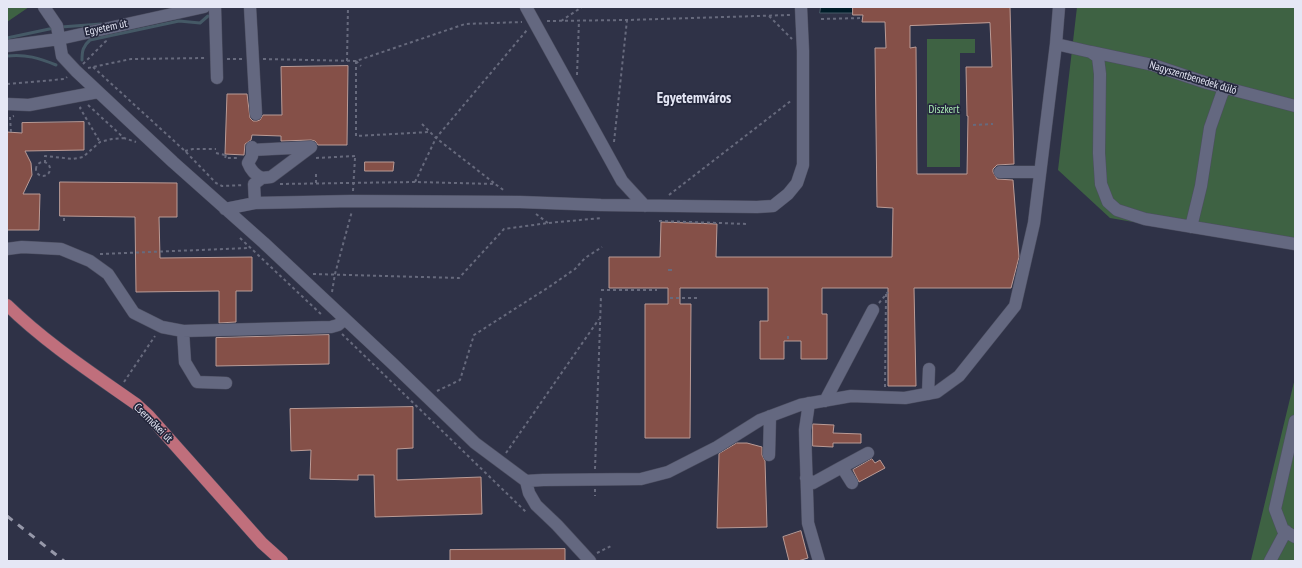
<!DOCTYPE html>
<html>
<head>
<meta charset="utf-8">
<style>
	body { margin:0 }
	#map { position:relative; width:1302px; height:568px; overflow:hidden; background:#2f3247; font-family:"PT Sans Narrow",sans-serif }
	canvas { display:block }
	.frame { position:absolute; inset:0; border:8px solid #e5e7f5; pointer-events:none }
</style>
</head>
<body>
<div id="map">
<canvas width="1302" height="568"></canvas>
<div class="frame"></div>
</div>
<script>
const ctx = document.querySelector('canvas').getContext('2d');
ctx.lineJoin = 'round';
function fillPath(path, color) {
  ctx.fillStyle = color;
  ctx.fill(path, 'evenodd');
}
function trace(path, color, width, dash) {
  ctx.strokeStyle = color;
  ctx.lineWidth = width;
  ctx.lineCap = dash ? 'butt' : 'round';
  ctx.setLineDash(dash || []);
  ctx.stroke(path);
}
function write(font, color, halo, rows, align = 'center') {
  ctx.font = font + ' "PT Sans Narrow",sans-serif';
  ctx.lineWidth = 3.5;
  ctx.setLineDash([]);
  ctx.textBaseline = 'middle';
  ctx.strokeStyle = halo;
  ctx.fillStyle = color;
  for (const [text, x, y, turn = 0] of rows) {
    ctx.save();
    ctx.translate(x, y);
    ctx.rotate((+turn || 0) * Math.PI / 180);
    ctx.textAlign = isNaN(turn) ? turn : align;
    if (halo) ctx.strokeText(text, 0, 0);
    ctx.fillText(text, 0, 0);
    ctx.restore();
  }
}
fillPath(new Path2D(`
	M 7,7 L 29,7 L 7,22 Z
	M 1077,7 L 1295,7 L 1295,250 L 1110,218 L 1058,170 Z
	M 927,39 L 975,39 L 975,53 L 960,53 L 960,167 L 927,167 Z
	M 1295,378 L 1295,561 L 1250,561 L 1251,560 Z`), '#3e6243');
const water = new Path2D(`
	M 821,7 L 853,7 L 853,13 L 820,13 Z`);
fillPath(water, '#001c28');
trace(water, '#455966', 1);
trace(new Path2D(`
	M 61,27 L 101,24
	M 7,38 L 54,28
	M 7,56 C 26,54 39,58 56,65
	M 82,60 C 82,51 83,46 90,40 L 179,21 L 200,23 L 208,16`), '#455966', 3);
const building = new Path2D(`
	M 853,7 L 1010,7 L 1014,164 L 997,165 L 993,169 L 993,172 L 997,179 L 1013,180 L 1019,257 L 1011,288 L 914,288 L 916,386 L 888,386 L 888,288 L 822,288 L 822,314 L 827,314 L 827,359 L 801,359 L 801,341 L 784,341 L 784,359 L 760,359 L 760,321 L 768,321 L 768,288 L 680,288 L 680,304 L 691,304 L 690,438 L 645,438 L 645,304 L 668,304 L 668,288 L 609,288 L 609,257 L 660,257 L 661,222 L 717,224 L 716,257 L 892,257 L 893,208 L 877,207 L 875,48 L 886,48 L 885,22 L 862,22 L 863,15 L 853,15 ZM 990,23 L 992,67 L 966,67 L 967,116 L 968,116 L 967,174 L 917,174 L 916,47 L 910,48 L 910,26 Z
	M 348,66 L 347,145 L 318,145 L 315,141 L 311,140 L 281,141 L 281,136 L 252,135 L 251,140 L 245,144 L 244,155 L 225,154 L 227,94 L 247,94 L 250,118 L 253,121 L 257,121 L 260,120 L 263,115 L 282,115 L 281,67 Z
	M 84,122 L 84,150 L 25,151 L 31,163 L 32,175 L 23,194 L 40,194 L 39,230 L 7,230 L 7,132 L 22,133 L 22,123 Z
	M 365,162 L 394,162 L 393,171 L 365,171 Z
	M 60,182 L 177,183 L 177,217 L 159,217 L 160,258 L 252,257 L 252,291 L 236,291 L 236,322 L 219,323 L 219,291 L 136,292 L 135,217 L 60,216 Z
	M 329,335 L 329,364 L 216,366 L 216,338 Z
	M 413,407 L 413,448 L 397,449 L 397,480 L 481,477 L 482,514 L 375,517 L 374,475 L 358,475 L 358,480 L 310,479 L 311,450 L 291,451 L 290,409 Z
	M 813,424 L 834,425 L 833,433 L 861,434 L 861,443 L 833,443 L 833,447 L 813,446 Z
	M 737,443 L 747,443 L 762,447 L 762,455 L 765,461 L 767,527 L 717,528 L 719,454 Z
	M 872,459 L 875,463 L 880,460 L 885,468 L 859,482 L 853,470 Z
	M 801,531 L 808,558 L 798,561 L 789,561 L 783,537 Z
	M 565,549 L 565,561 L 450,561 L 450,550 Z`);
fillPath(building, '#855048');
trace(building, '#ba9b96', 1);
const minor = new Path2D(`
	M 44,7 L 57,26 L 62,56 L 76,71 L 173,162 L 264,243 L 393,364 L 475,443 L 526,481 L 529,493 L 536,505 L 557,525 L 590,561
	M 215,7 L 217,78
	M 250,7 L 256,114
	M 526,7 L 622,181 L 645,206
	M 1056,44 L 1091,52 L 1098,57 L 1100,74 L 1099,153 L 1101,184 L 1108,202 L 1117,210 L 1145,219 L 1295,244
	M 7,46 L 59,39 L 204,7
	M 1092,52 L 1153,65 L 1207,83 L 1295,106
	M 7,104 L 29,105 L 98,92
	M 252,147 L 252,156 L 248,163 C 251,171 255,175 262,178
	M 252,150 L 311,147
	M 1000,172 L 1040,172
	M 255,203 L 254,184 L 262,178 L 271,177 L 311,147
	M 225,209 L 255,203 L 352,201 L 520,202 L 601,205 L 757,207 L 773,206 L 788,194 L 797,183 L 803,165 L 803,51 L 801,7
	M 1191,227 L 1201,186 L 1210,128 L 1224,88
	M 7,249 L 22,247 L 61,249 L 90,261 L 108,274 L 134,313 L 162,327 L 183,331 L 185,362 L 197,382 L 226,383
	M 183,331 L 331,327 L 338,325 L 345,319
	M 928,394 L 929,369
	M 825,401 L 873,310
	M 809,403 L 805,430 L 808,523 L 819,561
	M 1295,421 L 1275,509 L 1283,530 L 1295,537
	M 769,455 L 770,416
	M 806,478 L 813,483 L 842,467
	M 526,481 L 543,480 L 641,479 L 668,472 L 717,447 L 760,420 L 800,405 L 851,396 L 905,398 L 937,392 L 959,376 L 1015,306 L 1034,223 L 1056,44 L 1059,7
	M 852,483 L 842,467 L 868,453
	M 1270,561 L 1286,531`);
const major = new Path2D(`
	M 7,305 C 46,343 92,373 136,404 L 149,416 L 262,543 L 282,561`);
trace(minor, '#4d4f61', 13);
trace(major, '#4d4f61', 13);
trace(new Path2D(`
	M 769,16 L 792,39
	M 821,19 L 863,18
	M 547,21 L 627,20 L 790,15
	M 561,21 L 582,7
	M 227,59 L 243,59
	M 263,59 L 356,61 L 465,24 L 522,22
	M 347,61 L 348,7
	M 356,61 L 356,136 L 430,132
	M 356,61 L 361,66
	M 83,64 L 106,41 L 106,38
	M 93,67 L 185,151 L 216,183 L 222,186 L 244,185
	M 88,68 L 131,59 L 207,58
	M 577,75 L 579,20
	M 7,84 L 65,79 L 67,77
	M 88,105 L 124,138 L 136,142
	M 81,107 L 80,108 L 100,142
	M 422,124 L 436,138 L 494,183
	M 973,125 L 993,124
	M 11,132 L 10,117 L 14,116
	M 614,142 L 627,20
	M 185,151 L 193,149 L 216,149
	M 216,153 L 225,155
	M 226,155 L 225,158 L 238,158
	M 316,158 L 355,156
	M36 169a7 7 0 1 1 14 0a7 7 0 1 1-14 0Z
	M 45,163 L 45,156 L 73,159 L 83,157 L 100,142 L 112,139 L 124,138
	M 415,182 L 436,138 L 527,30
	M 316,183 L 316,174 L 315,174 L 316,175
	M 280,184 L 415,182 L 495,184 L 505,191
	M 353,191 L 355,158
	M 669,195 L 792,100
	M 536,214 L 548,223
	M 64,221 L 64,216
	M 659,221 L 748,224
	M 240,238 L 323,316
	M 100,254 L 249,248
	M 669,269 L 669,271
	M 671,269 L 671,271
	M 313,274 L 459,278 L 504,229 L 548,223 L 602,218
	M 601,290 L 657,290
	M 332,292 L 335,274 L 352,211
	M 670,298 L 697,298
	M 879,303 L 888,292
	M 342,334 L 526,512
	M 788,336 L 788,341
	M 124,382 L 155,336
	M 885,387 L 886,294
	M 437,391 L 460,380 L 474,335 L 549,287 L 575,269 L 585,258 L 602,247
	M 506,453 L 599,319
	M 595,469 L 601,296
	M 595,489 L 595,496
	M 597,553 L 611,546`), '#676a7d', 2, [3, 3]);
trace(minor, '#646880', 12);
trace(major, '#c06f7c', 12);
trace(new Path2D(`
	M 7,516 L 64,561`), '#9698a9', 3, [7, 7]);
write('11px', '#e5e7f5', '#25283d', [
	["Egyetem út",106,28,-12],
	["Nagyszentbenedek dűlő",1193,78,17],
	["Csermőkei út",153,423,45]
]);
write('11px', '#abedb3', '#25283d', [
	["Díszkert",944,110]
]);
write('bold 15px', '#e5e7f5', '#25283d', [
	["Egyetemváros",694,99]
]);
</script>
</body>
</html>
